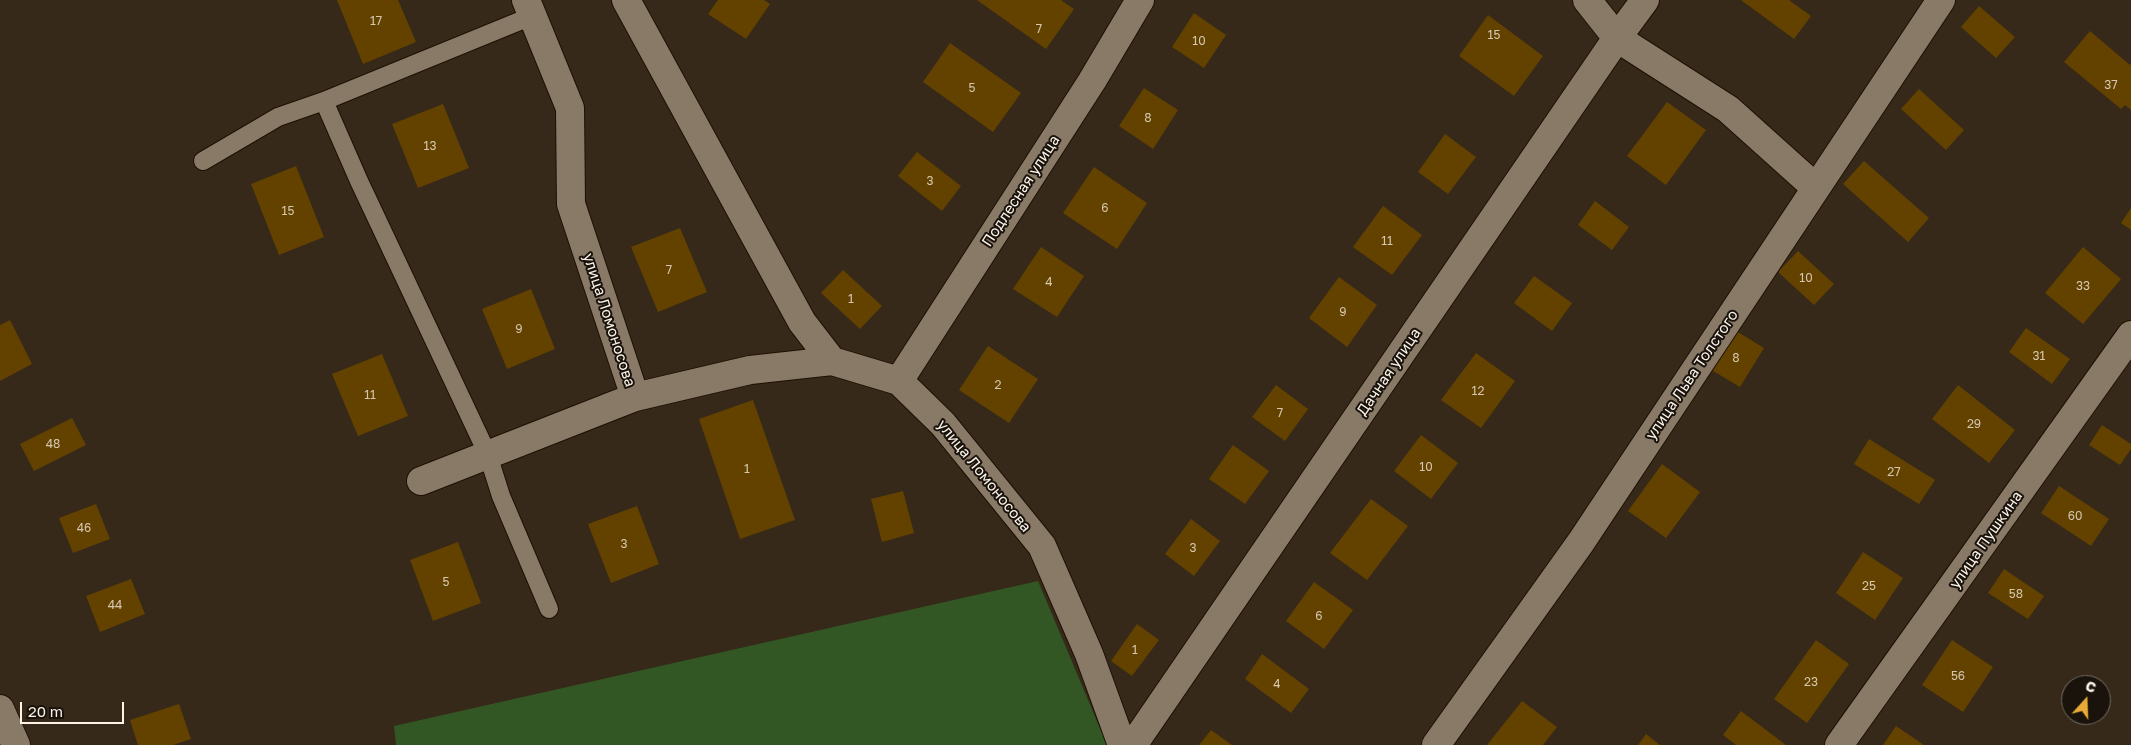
<!DOCTYPE html>
<html>
<head>
<meta charset="utf-8">
<style>
	body { margin:0 }
	#map { position:relative; width:2131px; height:745px; overflow:hidden; background:#362919; font-family:"Golos Text",sans-serif }
	canvas { display:block }
	.north { position:absolute; left:2061px; top:675px; width:50px; height:50px; box-sizing:border-box; background:#19130c; border:1px solid #746d64; border-radius:50%; rotate:20deg; font-size:14px; font-weight:700; line-height:20px; text-align:center; color:#fcf3e9 }
	.north::after { content:''; display:block; margin:auto; width:18px; height:22px; background:#e9ab37; clip-path:polygon(50% 0,100% 100%,50% 72%,0 100%) }
	.scale { position:absolute; left:20px; top:702px; width:104px; height:22px; box-sizing:border-box; border:2px solid #fcf3e9; border-top:0; padding-left:6px; font-size:15px; line-height:18px; white-space:nowrap; color:#fcf3e9; -webkit-text-stroke:4px #19130c; paint-order:stroke }
</style>
</head>
<body>
<div id="map">
<canvas width="2131" height="745"></canvas>
<div class="north">С</div>
<div class="scale">20 m</div>
</div>
<script>
const ctx = document.querySelector('canvas').getContext('2d');
ctx.lineJoin = 'round';
function fillPath(path, color) {
  ctx.fillStyle = color;
  ctx.fill(path, 'evenodd');
}
function trace(path, color, width, dash) {
  ctx.strokeStyle = color;
  ctx.lineWidth = width;
  ctx.lineCap = dash ? 'butt' : 'round';
  ctx.setLineDash(dash || []);
  ctx.stroke(path);
}
function write(font, color, halo, rows, align = 'center') {
  ctx.font = font + ' "Golos Text",sans-serif';
  ctx.lineWidth = 4;
  ctx.setLineDash([]);
  ctx.textBaseline = 'middle';
  ctx.strokeStyle = halo;
  ctx.fillStyle = color;
  for (const [text, x, y, turn = 0] of rows) {
    ctx.save();
    ctx.translate(x, y);
    ctx.rotate((+turn || 0) * Math.PI / 180);
    ctx.textAlign = isNaN(turn) ? turn : align;
    if (halo) ctx.strokeText(text, 0, 0);
    ctx.fillText(text, 0, 0);
    ctx.restore();
  }
}
fillPath(new Path2D(`
	M 1038,581 L 1107,745 L 396,745 L 394,726 Z`), '#335724');
fillPath(new Path2D(`
	M 337,0 L 398,0 L 416,42 L 363,64 Z
	M 718,0 L 764,0 L 770,4 L 746,39 L 708,14 Z
	M 977,0 L 1061,0 L 1074,9 L 1046,49 Z
	M 1741,0 L 1789,0 L 1811,16 L 1794,39 Z
	M 1979,6 L 2015,37 L 1996,58 L 1961,27 Z
	M 1194,13 L 1226,35 L 1204,68 L 1172,47 Z
	M 1488,15 L 1543,56 L 1514,96 L 1459,56 Z
	M 2090,31 L 2130,65 L 2131,63 L 2131,110 L 2125,105 L 2121,109 L 2064,62 Z
	M 950,43 L 1021,93 L 993,132 L 923,82 Z
	M 1144,88 L 1178,110 L 1153,149 L 1119,126 Z
	M 1919,89 L 1964,130 L 1946,150 L 1901,109 Z
	M 1667,102 L 1706,130 L 1666,185 L 1627,156 Z
	M 443,104 L 469,168 L 418,188 L 392,124 Z
	M 1445,134 L 1476,157 L 1448,194 L 1418,172 Z
	M 917,152 L 961,186 L 942,211 L 898,176 Z
	M 1864,161 L 1929,218 L 1908,242 L 1843,184 Z
	M 296,166 L 324,237 L 279,255 L 251,184 Z
	M 1094,167 L 1147,203 L 1117,249 L 1063,213 Z
	M 1595,201 L 1629,227 L 1612,250 L 1578,225 Z
	M 1383,206 L 1422,235 L 1392,275 L 1353,247 Z
	M 2131,208 L 2131,230 L 2121,223 Z
	M 680,228 L 707,292 L 658,312 L 631,247 Z
	M 1041,247 L 1084,276 L 1057,317 L 1013,289 Z
	M 2083,247 L 2121,279 L 2083,324 L 2045,293 Z
	M 1798,251 L 1834,284 L 1814,305 L 1778,272 Z
	M 843,270 L 882,306 L 860,329 L 821,293 Z
	M 1534,276 L 1572,303 L 1552,331 L 1514,303 Z
	M 1339,277 L 1377,305 L 1347,347 L 1309,318 Z
	M 531,289 L 555,349 L 507,369 L 482,309 Z
	M 10,320 L 32,364 L 0,381 L 0,325 Z
	M 2026,328 L 2070,359 L 2052,384 L 2009,352 Z
	M 1733,329 L 1764,348 L 1740,387 L 1708,368 Z
	M 988,346 L 1038,379 L 1009,423 L 959,390 Z
	M 1476,353 L 1515,381 L 1481,428 L 1441,400 Z
	M 382,354 L 408,416 L 358,436 L 332,374 Z
	M 1276,385 L 1308,409 L 1285,441 L 1252,417 Z
	M 1958,385 L 2015,430 L 1989,463 L 1932,419 Z
	M 753,400 L 795,520 L 740,539 L 699,419 Z
	M 72,418 L 86,445 L 34,471 L 20,444 Z
	M 2102,425 L 2131,444 L 2131,449 L 2120,465 L 2089,445 Z
	M 1421,435 L 1458,463 L 1431,499 L 1394,471 Z
	M 1869,439 L 1935,480 L 1919,504 L 1854,464 Z
	M 1233,445 L 1269,471 L 1245,504 L 1209,479 Z
	M 1662,464 L 1700,492 L 1666,538 L 1628,511 Z
	M 2059,486 L 2109,519 L 2091,546 L 2041,513 Z
	M 903,491 L 914,533 L 882,542 L 871,499 Z
	M 1371,499 L 1408,526 L 1367,580 L 1330,553 Z
	M 96,504 L 110,539 L 73,553 L 59,518 Z
	M 637,506 L 659,564 L 611,583 L 588,524 Z
	M 1191,519 L 1220,541 L 1194,576 L 1165,554 Z
	M 458,542 L 481,603 L 433,621 L 410,560 Z
	M 1863,552 L 1903,578 L 1875,620 L 1836,593 Z
	M 2004,569 L 2044,596 L 2028,619 L 1988,593 Z
	M 131,579 L 145,614 L 100,632 L 86,596 Z
	M 1314,582 L 1353,610 L 1324,649 L 1286,621 Z
	M 1137,624 L 1159,640 L 1132,676 L 1111,661 Z
	M 1816,640 L 1849,664 L 1807,723 L 1774,699 Z
	M 1952,640 L 1993,667 L 1963,712 L 1922,685 Z
	M 1262,654 L 1309,689 L 1291,713 L 1245,679 Z
	M 1522,701 L 1557,727 L 1543,745 L 1487,745 Z
	M 179,704 L 191,739 L 173,745 L 138,745 L 130,720 Z
	M 1741,711 L 1786,745 L 1736,745 L 1723,735 Z
	M 1896,726 L 1924,745 L 1883,745 Z
	M 1211,730 L 1232,745 L 1199,745 Z
	M 1646,734 L 1660,745 L 1638,745 Z`), '#634200');
const service = new Path2D(`
	M 324,101 L 359,181 L 488,455 L 501,496 L 549,609
	M 203,161 L 278,117 L 324,101 L 532,16`);
const minor = new Path2D(`
	M 526,0 L 570,108 L 571,204 L 635,397
	M 626,0 L 802,322 L 832,361
	M 1587,0 L 1617,38 L 1728,109 L 1816,188
	M 899,381 L 1092,81 L 1140,0
	M 421,481 L 635,397 L 750,370 L 832,361 L 899,381 L 943,424 L 1042,546 L 1089,654 L 1122,745
	M 0,709 L 16,745
	M 1133,745 L 1617,38 L 1645,0
	M 1436,745 L 1581,542 L 1941,0
	M 1839,745 L 2131,335`);
trace(service, '#1d1103', 20);
trace(minor, '#1d1103', 30);
trace(service, '#897a68', 18);
trace(minor, '#897a68', 28);
write('12px', '#d6c7af', null, [
	["17",376,21],
	["7",1039,29],
	["15",1494,35],
	["10",1199,41],
	["37",2111,85],
	["5",972,88],
	["8",1148,118],
	["13",430,146],
	["3",930,181],
	["6",1105,208],
	["15",288,211],
	["11",1387,241],
	["7",669,270],
	["10",1806,278],
	["4",1049,282],
	["33",2083,286],
	["1",851,299],
	["9",1343,312],
	["9",519,329],
	["31",2039,356],
	["8",1736,358],
	["2",998,385],
	["12",1478,391],
	["11",370,395],
	["7",1280,413],
	["29",1974,424],
	["48",53,444],
	["10",1426,467],
	["1",747,469],
	["27",1894,472],
	["60",2075,516],
	["46",84,528],
	["3",624,544],
	["3",1193,548],
	["5",446,582],
	["25",1869,586],
	["58",2016,594],
	["44",115,605],
	["6",1319,616],
	["1",1135,650],
	["56",1958,676],
	["23",1811,682],
	["4",1277,684]
]);
write('15px', '#fcf3e9', '#19130c', [
	["Подлесная улица",1021,191,-57],
	["улица Ломоносова",609,320,72],
	["Дачная улица",1389,372,-56],
	["улица Льва Толстого",1692,375,-56],
	["улица Ломоносова",984,476,51],
	["улица Пушкина",1986,540,-55]
]);
</script>
</body>
</html>
